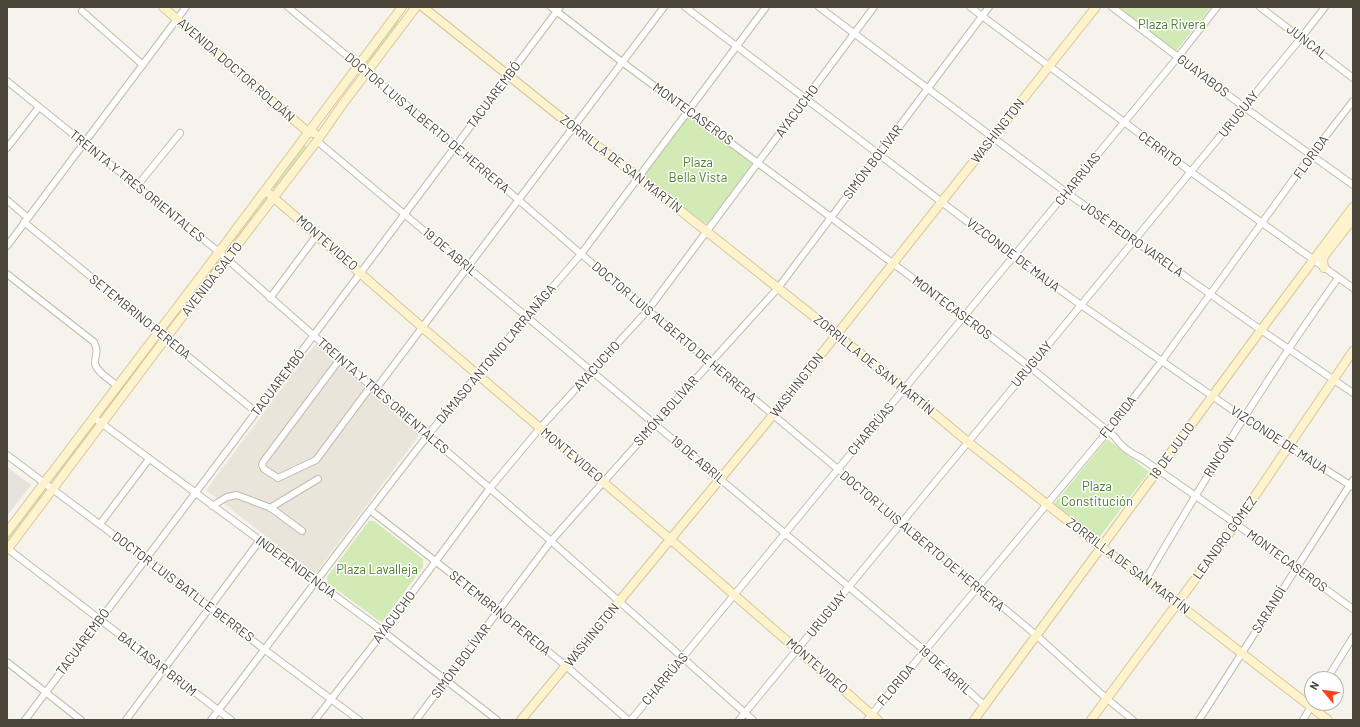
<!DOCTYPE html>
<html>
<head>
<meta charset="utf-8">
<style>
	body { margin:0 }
	#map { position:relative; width:1360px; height:727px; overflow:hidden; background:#f6f3ec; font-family:Barlow,sans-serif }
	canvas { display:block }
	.frame { position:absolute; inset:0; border:8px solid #4b4439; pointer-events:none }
	.north { position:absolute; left:1304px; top:671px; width:40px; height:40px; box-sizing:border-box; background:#fff; border:1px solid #b7b4b0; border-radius:50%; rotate:299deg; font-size:11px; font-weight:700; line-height:16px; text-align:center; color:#4b4439 }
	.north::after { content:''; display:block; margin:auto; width:14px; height:18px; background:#fc3f1d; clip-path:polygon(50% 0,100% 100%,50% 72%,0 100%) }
</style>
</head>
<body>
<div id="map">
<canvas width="1360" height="727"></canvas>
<div class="frame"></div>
<div class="north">N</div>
</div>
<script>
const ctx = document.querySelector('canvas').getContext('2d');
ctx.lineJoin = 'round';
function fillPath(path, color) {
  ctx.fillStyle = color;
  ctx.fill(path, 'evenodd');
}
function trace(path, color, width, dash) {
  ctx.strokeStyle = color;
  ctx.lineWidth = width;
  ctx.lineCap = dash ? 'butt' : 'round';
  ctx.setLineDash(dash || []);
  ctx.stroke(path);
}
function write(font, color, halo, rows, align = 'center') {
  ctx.font = font + ' Barlow,sans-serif';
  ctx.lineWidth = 3;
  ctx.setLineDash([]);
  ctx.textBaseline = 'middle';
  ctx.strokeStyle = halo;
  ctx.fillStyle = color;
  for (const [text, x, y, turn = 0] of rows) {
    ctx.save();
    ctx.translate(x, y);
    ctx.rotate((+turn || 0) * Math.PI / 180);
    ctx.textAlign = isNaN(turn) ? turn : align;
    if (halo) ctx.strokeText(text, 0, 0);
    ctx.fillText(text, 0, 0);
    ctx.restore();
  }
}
fillPath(new Path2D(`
	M 316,343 L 420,434 L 315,574 L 206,490 Z`), '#eae5da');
fillPath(new Path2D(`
	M 7,467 L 31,485 L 7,516 Z`), '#e6e2dd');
fillPath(new Path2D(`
	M 405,7 L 408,7 L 400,17 L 397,26 L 368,63 L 364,61 Z
	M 1118,7 L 1211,7 L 1176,51 Z
	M 688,117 L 691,117 L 751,162 L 751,165 L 708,223 L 703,224 L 645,178 L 645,174 Z
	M 302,146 L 308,146 L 275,190 L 271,187 Z
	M 265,196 L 268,199 L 231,248 L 228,245 Z
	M 217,257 L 221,260 L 167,332 L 163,330 Z
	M 95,423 L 97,424 L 56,478 L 54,477 L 54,474 Z
	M 1107,439 L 1149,472 L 1098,539 L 1054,504 Z
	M 45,489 L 47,491 L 7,546 L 7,537 L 43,490 Z
	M 369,521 L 374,521 L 423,559 L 423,567 L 382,622 L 378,620 L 328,583 L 327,577 Z`), '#d2eab5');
const street = new Path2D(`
	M 288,7 L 456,146 L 581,254 L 1036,635 L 1107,699 L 1133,720
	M 551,7 L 622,62 L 965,317 L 1030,367 L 1115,437 C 1120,446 1132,454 1141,458 L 1236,524 L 1353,609
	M 685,7 L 1014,257 L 1081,305 L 1244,418 L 1353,487
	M 819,7 L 1067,193 L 1261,330 L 1353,393
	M 970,7 L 1191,172 L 1353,288
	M 1112,7 L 1244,107 L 1353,185
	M 1260,7 L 1353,78
	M 82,11 L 143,65
	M 7,81 L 219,252 L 371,386 L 551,541 L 753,720
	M 317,141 L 849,587 L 925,651 L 984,705
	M 7,148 L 39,107
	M 137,186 L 180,133
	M 7,200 L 28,218
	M 24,222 L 256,412
	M 7,246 L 186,7
	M 7,274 L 94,342 C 99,352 95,354 95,363 C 96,372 111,380 117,386
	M 270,298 L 317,235
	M 340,359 L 263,462 L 262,465 L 264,469 L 278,478 L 316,460 L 319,456 L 371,386
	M 375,390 L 664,7
	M 93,417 L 380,629 L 497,720
	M 7,455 L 210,607 L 265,650 L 359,720
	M 212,506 L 227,497 L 237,495 L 271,508 L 302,531
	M 270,508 L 318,479
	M 370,510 L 499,611 L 566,666 L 628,720
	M 100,524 L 149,459
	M 8,549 L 231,720
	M 1146,579 C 1191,502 1238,425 1288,350 C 1304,326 1321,302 1338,278
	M 7,662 L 81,720
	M 1327,679 L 1353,637
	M 25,720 L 560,7
	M 126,720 L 260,540
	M 211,720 L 370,510 L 428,435 L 477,375 L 581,254 L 766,7
	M 315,720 L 384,631 L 490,488 L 540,428 L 648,310 L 874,7
	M 416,720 L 551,541 L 655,424 L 778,288 L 989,7
	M 631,720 L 1178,57 L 1217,7
	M 739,720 L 1301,38 L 1325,7
	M 867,720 L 1108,431 L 1161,362 L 1311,155 L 1353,101
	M 1199,720 L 1353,480
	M 1303,720 L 1313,703`);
const secondary = new Path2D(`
	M 163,7 L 308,132 L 314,133
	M 423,7 L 574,128 L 638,177 L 778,288 L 905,389 L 968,442 L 1101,547 L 1146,579 L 1328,720
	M 265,190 L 423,328 L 670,539 L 878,720
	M 1324,268 L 1323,259 L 1325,255 L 1353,219
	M 7,532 L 219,252 L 402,7
	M 7,550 L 166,338 L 317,141 L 342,105 L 416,7
	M 521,720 L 773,415 L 1096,7
	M 974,720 L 1261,330 L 1353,207
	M 1091,720 L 1236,524 L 1353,351`);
trace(street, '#c2bbae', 8);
trace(secondary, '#d6c79b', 10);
trace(street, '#fff', 6);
trace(secondary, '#fff3cd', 8);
write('13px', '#4a7f2a', '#fff', [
	["Plaza Rivera",1172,25],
	["Plaza",698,163],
	["Bella Vista",698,178],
	["Plaza",1097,487],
	["Constitución",1097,502],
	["Plaza Lavalleja",377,570]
]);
write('13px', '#4b4439', '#fff', [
	["JUNCAL",1307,42,38],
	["AVENIDA DOCTOR ROLDÁN",236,70,41],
	["GUAYABOS",1203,76,37],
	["TACUAREMBÓ",494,95,-53],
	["AYACUCHO",797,111,-53],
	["MONTECASEROS",693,114,36],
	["URUGUAY",1239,114,-51],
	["DOCTOR LUIS ALBERTO DE HERRERA",427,123,40],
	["WASHINGTON",998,131,-52],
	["CERRITO",1160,149,36],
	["FLORIDA",1311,157,-54],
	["SIMÓN BOLÍVAR",873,162,-53],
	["ZORRILLA DE SAN MARTÍN",621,164,38],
	["CHARRÚAS",1078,179,-51],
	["TREINTA Y TRES ORIENTALES",137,186,39],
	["JOSÉ PEDRO VARELA",1132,239,35],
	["MONTEVIDEO",327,243,41],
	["19 DE ABRIL",450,252,40],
	["VIZCONDE DE MAUA",1013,255,37],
	["AVENIDA SALTO",212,279,-52],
	["MONTECASEROS",952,308,37],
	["SETEMBRINO PEREDA",140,317,39],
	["DOCTOR LUIS ALBERTO DE HERRERA",674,332,40],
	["DÁMASO ANTONIO LARRANÃGA",496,354,-50],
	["URUGUAY",1032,364,-50],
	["ZORRILLA DE SAN MARTÍN",874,365,39],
	["AYACUCHO",597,366,-48],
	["TACUAREMBÓ",278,383,-53],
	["WASHINGTON",797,385,-52],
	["TREINTA Y TRES ORIENTALES",383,396,41],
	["SIMÓN BOLÍVAR",666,411,-48],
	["FLORIDA",1118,417,-51],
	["CHARRÚAS",871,429,-50],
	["VIZCONDE DE MAUA",1279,440,33],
	["18 DE JULIO",1172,451,-54],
	["MONTEVIDEO",572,455,40],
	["RINCÓN",1219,457,-58],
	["19 DE ABRIL",698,460,40],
	["LEANDRO GÓMEZ",1225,538,-54],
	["DOCTOR LUIS ALBERTO DE HERRERA",922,541,40],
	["MONTECASEROS",1287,561,36],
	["ZORRILLA DE SAN MARTÍN",1128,566,37],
	["INDEPENDENCIA",296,567,36],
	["DOCTOR LUIS BATLLE BERRES",183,587,37],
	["SARANDÍ",1269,610,-58],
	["SETEMBRINO PEREDA",500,613,39],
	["URUGUAY",827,614,-51],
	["AYACUCHO",394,617,-53],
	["WASHINGTON",592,635,-51],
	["TACUAREMBÓ",83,642,-53],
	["SIMÓN BOLÍVAR",461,661,-53],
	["BALTASAR BRUM",157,664,38],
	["MONTEVIDEO",817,666,41],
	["19 DE ABRIL",945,670,42],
	["CHARRÚAS",665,679,-50],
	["FLORIDA",896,685,-50]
]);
</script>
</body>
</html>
